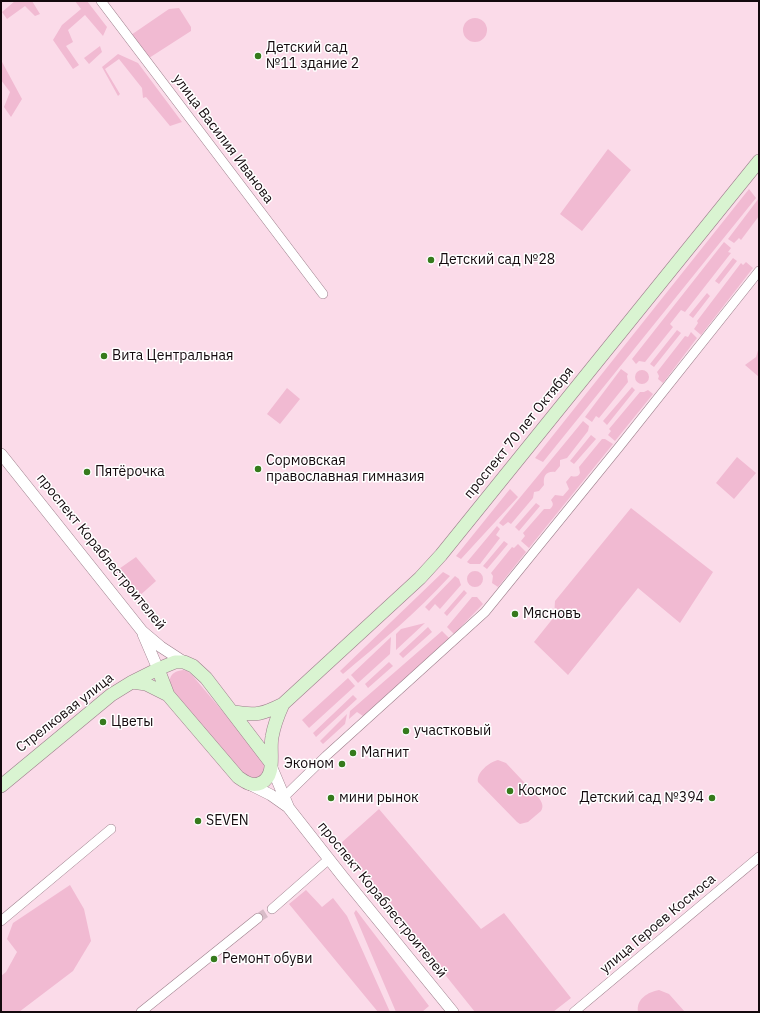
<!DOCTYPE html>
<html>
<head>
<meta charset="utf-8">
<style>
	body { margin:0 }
	#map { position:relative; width:760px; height:1013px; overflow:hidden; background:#fbdbe9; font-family:"IBM Plex Sans",sans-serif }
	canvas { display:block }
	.frame { position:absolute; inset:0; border:2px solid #13090d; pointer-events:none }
</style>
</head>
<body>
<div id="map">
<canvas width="760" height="1013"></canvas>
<div class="frame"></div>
</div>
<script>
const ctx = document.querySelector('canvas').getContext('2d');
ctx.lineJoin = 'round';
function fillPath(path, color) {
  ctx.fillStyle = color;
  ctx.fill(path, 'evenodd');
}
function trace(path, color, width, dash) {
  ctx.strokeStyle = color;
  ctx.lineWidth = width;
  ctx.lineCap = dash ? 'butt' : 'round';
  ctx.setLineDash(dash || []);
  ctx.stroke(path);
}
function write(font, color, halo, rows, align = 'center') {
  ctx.font = font + ' "IBM Plex Sans",sans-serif';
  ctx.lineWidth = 3;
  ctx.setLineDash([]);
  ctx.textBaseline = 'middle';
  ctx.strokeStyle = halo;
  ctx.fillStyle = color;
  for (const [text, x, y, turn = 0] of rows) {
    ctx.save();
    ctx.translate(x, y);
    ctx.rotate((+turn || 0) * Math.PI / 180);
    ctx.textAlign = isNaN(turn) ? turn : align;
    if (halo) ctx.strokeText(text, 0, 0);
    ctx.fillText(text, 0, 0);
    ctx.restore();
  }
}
fillPath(new Path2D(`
	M 15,1 L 32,1 L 40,14 L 35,16 L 25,6 L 7,19 L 2,12 Z
	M 75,1 L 87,1 L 107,27 L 103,36 L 85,15 L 68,30 L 73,42 L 66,46 L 79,65 L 73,69 L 53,40 L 62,25 L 81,9 Z
	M 179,8 L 191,27 L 191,31 L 149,58 L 131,35 L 169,9 Z
	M463 30a12 12 0 1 1 24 0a12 12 0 1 1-24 0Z
	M 100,46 L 102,52 L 89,64 L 84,58 Z
	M 118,54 L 138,63 L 182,122 L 170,126 L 146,97 L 143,98 L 142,88 L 119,59 L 105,69 L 120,94 L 118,96 L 102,67 Z
	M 1,60 L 22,99 L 11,117 L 4,107 L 10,92 L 1,80 Z
	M 608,149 L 631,170 L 582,231 L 560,214 Z
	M 749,189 L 756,198 L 543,462 L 535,458 Z
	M 759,198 L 759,216 L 741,240 L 739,238 L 734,243 L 728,239 Z
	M 724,242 L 731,248 L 728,252 L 731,253 L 685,312 L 681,310 L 670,324 L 673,327 L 645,362 L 639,361 L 636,364 L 632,359 Z
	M 733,258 L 737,261 L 719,284 L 715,281 Z
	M 746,262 L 753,268 L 701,335 L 694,329 L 698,323 L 697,321 L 741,263 L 743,265 Z
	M 707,293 L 710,296 L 693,318 L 689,315 Z
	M 677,330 L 681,333 L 654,367 L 650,364 Z
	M 691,332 L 697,338 L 663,383 L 658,379 L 659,376 L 657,372 L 685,336 L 688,337 Z
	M 759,347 L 759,377 L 745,365 L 756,357 Z
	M 621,369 L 628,374 L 627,376 L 628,382 L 599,418 L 596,416 L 592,422 L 585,417 Z
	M635 377a7 7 0 1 1 14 0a7 7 0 1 1-14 0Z
	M 632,387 L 635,390 L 607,425 L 603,421 Z
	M 287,388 L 300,399 L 280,424 L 267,414 Z
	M 648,390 L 653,394 L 615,441 L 608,435 L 611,431 L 609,429 L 640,392 L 644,392 Z
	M 583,421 L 589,426 L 588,431 L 567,458 L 560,460 L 560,466 L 555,472 C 546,471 543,476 544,485 L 539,491 L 534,492 L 533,498 L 511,524 L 508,522 L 503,526 L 499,523 Z
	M 591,435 L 596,439 L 574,464 L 570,461 Z
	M 602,439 L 605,439 L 613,444 L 529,548 L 521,541 L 525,536 L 523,533 L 544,509 L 550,509 C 553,506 554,504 551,500 L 555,495 L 563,496 L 569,489 L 566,482 L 571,476 C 576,477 578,477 580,473 L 579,467 Z
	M 737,457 L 756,473 L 734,499 L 716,483 Z
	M 510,489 L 518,497 L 461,559 L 456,556 Z
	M 536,503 L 540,506 L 519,531 L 515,527 Z
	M 631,508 L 713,572 L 680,623 L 638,588 L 568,675 L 534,642 L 554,617 L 555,601 Z
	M 497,526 L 500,529 L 496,535 L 500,538 L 480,564 L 470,564 L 467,562 Z
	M 504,541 L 508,544 L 487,569 L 483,566 Z
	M 518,544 L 526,552 L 498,587 L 492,583 L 493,576 L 491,573 L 512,547 L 514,548 Z
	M 136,557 L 156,581 L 137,598 L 116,571 Z
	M467 579a8 8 0 1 1 16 0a8 8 0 1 1-16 0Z
	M 443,572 L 450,576 C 417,612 380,643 343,674 L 340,671 Z
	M 455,576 L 459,579 L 461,585 L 440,609 L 435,604 L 429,611 L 425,607 Z
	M 464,590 L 467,593 L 447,616 L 444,613 Z
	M 472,597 L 477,597 L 483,604 L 454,634 L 447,627 Z
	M 425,623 L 396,650 L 396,634 L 401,629 Z
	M 428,627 L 432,632 L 403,658 L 399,654 Z
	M 442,631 L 450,639 L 363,716 L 357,712 L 349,719 L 350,711 Z
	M 391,637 L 390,654 L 358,683 L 351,675 Z
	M 389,662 L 393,666 L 368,688 L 365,684 Z
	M 183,670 L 187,671 L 192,675 L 262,758 L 264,762 L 264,771 C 259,779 254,779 245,777 L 172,693 C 168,681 168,672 183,670 Z
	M 348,678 L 355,686 L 309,728 L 302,720 Z
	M 353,695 L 357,699 L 316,737 L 313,733 Z
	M 347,714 L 345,724 L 323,744 L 320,741 Z
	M 498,760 L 506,763 L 538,797 C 542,802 544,806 541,811 L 528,822 L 520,824 L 517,822 L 478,782 C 476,773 489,762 498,760 Z
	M 379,809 L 481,929 L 504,913 L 571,998 L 553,1012 L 475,1012 L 340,844 Z
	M 70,885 L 84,909 L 91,941 L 73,971 L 19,1012 L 1,1012 L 1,976 L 6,972 L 17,952 L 7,939 L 13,923 Z
	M 306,890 L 322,907 L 333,898 L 347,916 L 390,1012 L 378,1012 L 289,904 Z
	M 356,910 L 429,1006 L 422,1012 L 396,1012 L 354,913 Z
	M 659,990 L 669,994 L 685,1012 L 638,1012 C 636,999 648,992 659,990 Z`), '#f1bad2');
trace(new Path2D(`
	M 258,918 L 272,909`), '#d8bcc8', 9, [9, 4.5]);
const minor = new Path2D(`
	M 101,1 L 323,294
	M 284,797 L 326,756 L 485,612 L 619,447 L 759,271
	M 272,909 L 329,859
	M 1,921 L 111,829
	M 141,1012 L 258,918
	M 574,1012 L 759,857`);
const tertiary = new Path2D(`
	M 1,454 L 142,631 L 161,647 L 184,662
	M 143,634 L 158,669
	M 272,768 L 288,806
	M 249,784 L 271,795 L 288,807 L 343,877 L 453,1012`);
const secondary = new Path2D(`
	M 158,669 L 168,695 L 238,777 C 245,782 252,787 261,783 C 277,775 269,752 272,737 C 274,725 278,715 283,704
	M 132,682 L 146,684 L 168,695
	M 234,712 C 256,716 263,714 283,704 L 420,578 L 441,555 L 759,161
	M 1,786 L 111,695 L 132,682 L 158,669 L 175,662 L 184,662 L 193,666 L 206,678 L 271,763`);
trace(minor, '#9c7f8b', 10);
trace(tertiary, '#9c7f8b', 12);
trace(secondary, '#9c7f8b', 14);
trace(minor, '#fff', 9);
trace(tertiary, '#fff', 11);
trace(secondary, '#d9f4d1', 13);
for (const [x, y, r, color] of [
	[258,56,4,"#357a1c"],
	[431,260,4,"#357a1c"],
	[104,356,4,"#357a1c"],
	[258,469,4,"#357a1c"],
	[87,472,4,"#357a1c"],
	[515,614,4,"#357a1c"],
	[103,722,4,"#357a1c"],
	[406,731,4,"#357a1c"],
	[353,753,4,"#357a1c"],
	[342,764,4,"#357a1c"],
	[510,791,4,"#357a1c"],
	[331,798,4,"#357a1c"],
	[712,798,4,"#357a1c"],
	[198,821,4,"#357a1c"],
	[214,959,4,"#357a1c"]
]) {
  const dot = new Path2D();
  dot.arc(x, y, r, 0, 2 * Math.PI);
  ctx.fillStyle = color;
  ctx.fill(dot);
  trace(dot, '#fff', 1.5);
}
write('14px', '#13090d', '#fff', [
	["Детский сад",266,48],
	["№11 здание 2",266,64],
	["Детский сад №28",439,260],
	["Вита Центральная",112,356],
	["Сормовская",266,461],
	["православная гимназия",266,477],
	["Пятёрочка",95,472],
	["Мясновъ",523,614],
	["Цветы",111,722],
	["участковый",414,731],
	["Магнит",361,753],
	["Эконом",334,764,"right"],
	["Космос",518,791],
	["мини рынок",339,798],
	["Детский сад №394",704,798,"right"],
	["SEVEN",206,821],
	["Ремонт обуви",222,959]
], 'left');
write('14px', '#13090d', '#fff', [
	["улица Василия Иванова",223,139,53],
	["проспект 70 лет Октября",519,433,-51],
	["проспект Кораблестроителей",101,552,51],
	["Стрелковая улица",65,713,-38],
	["проспект Кораблестроителей",382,900,51],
	["улица Героев Космоса",658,924,-40]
]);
</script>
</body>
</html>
